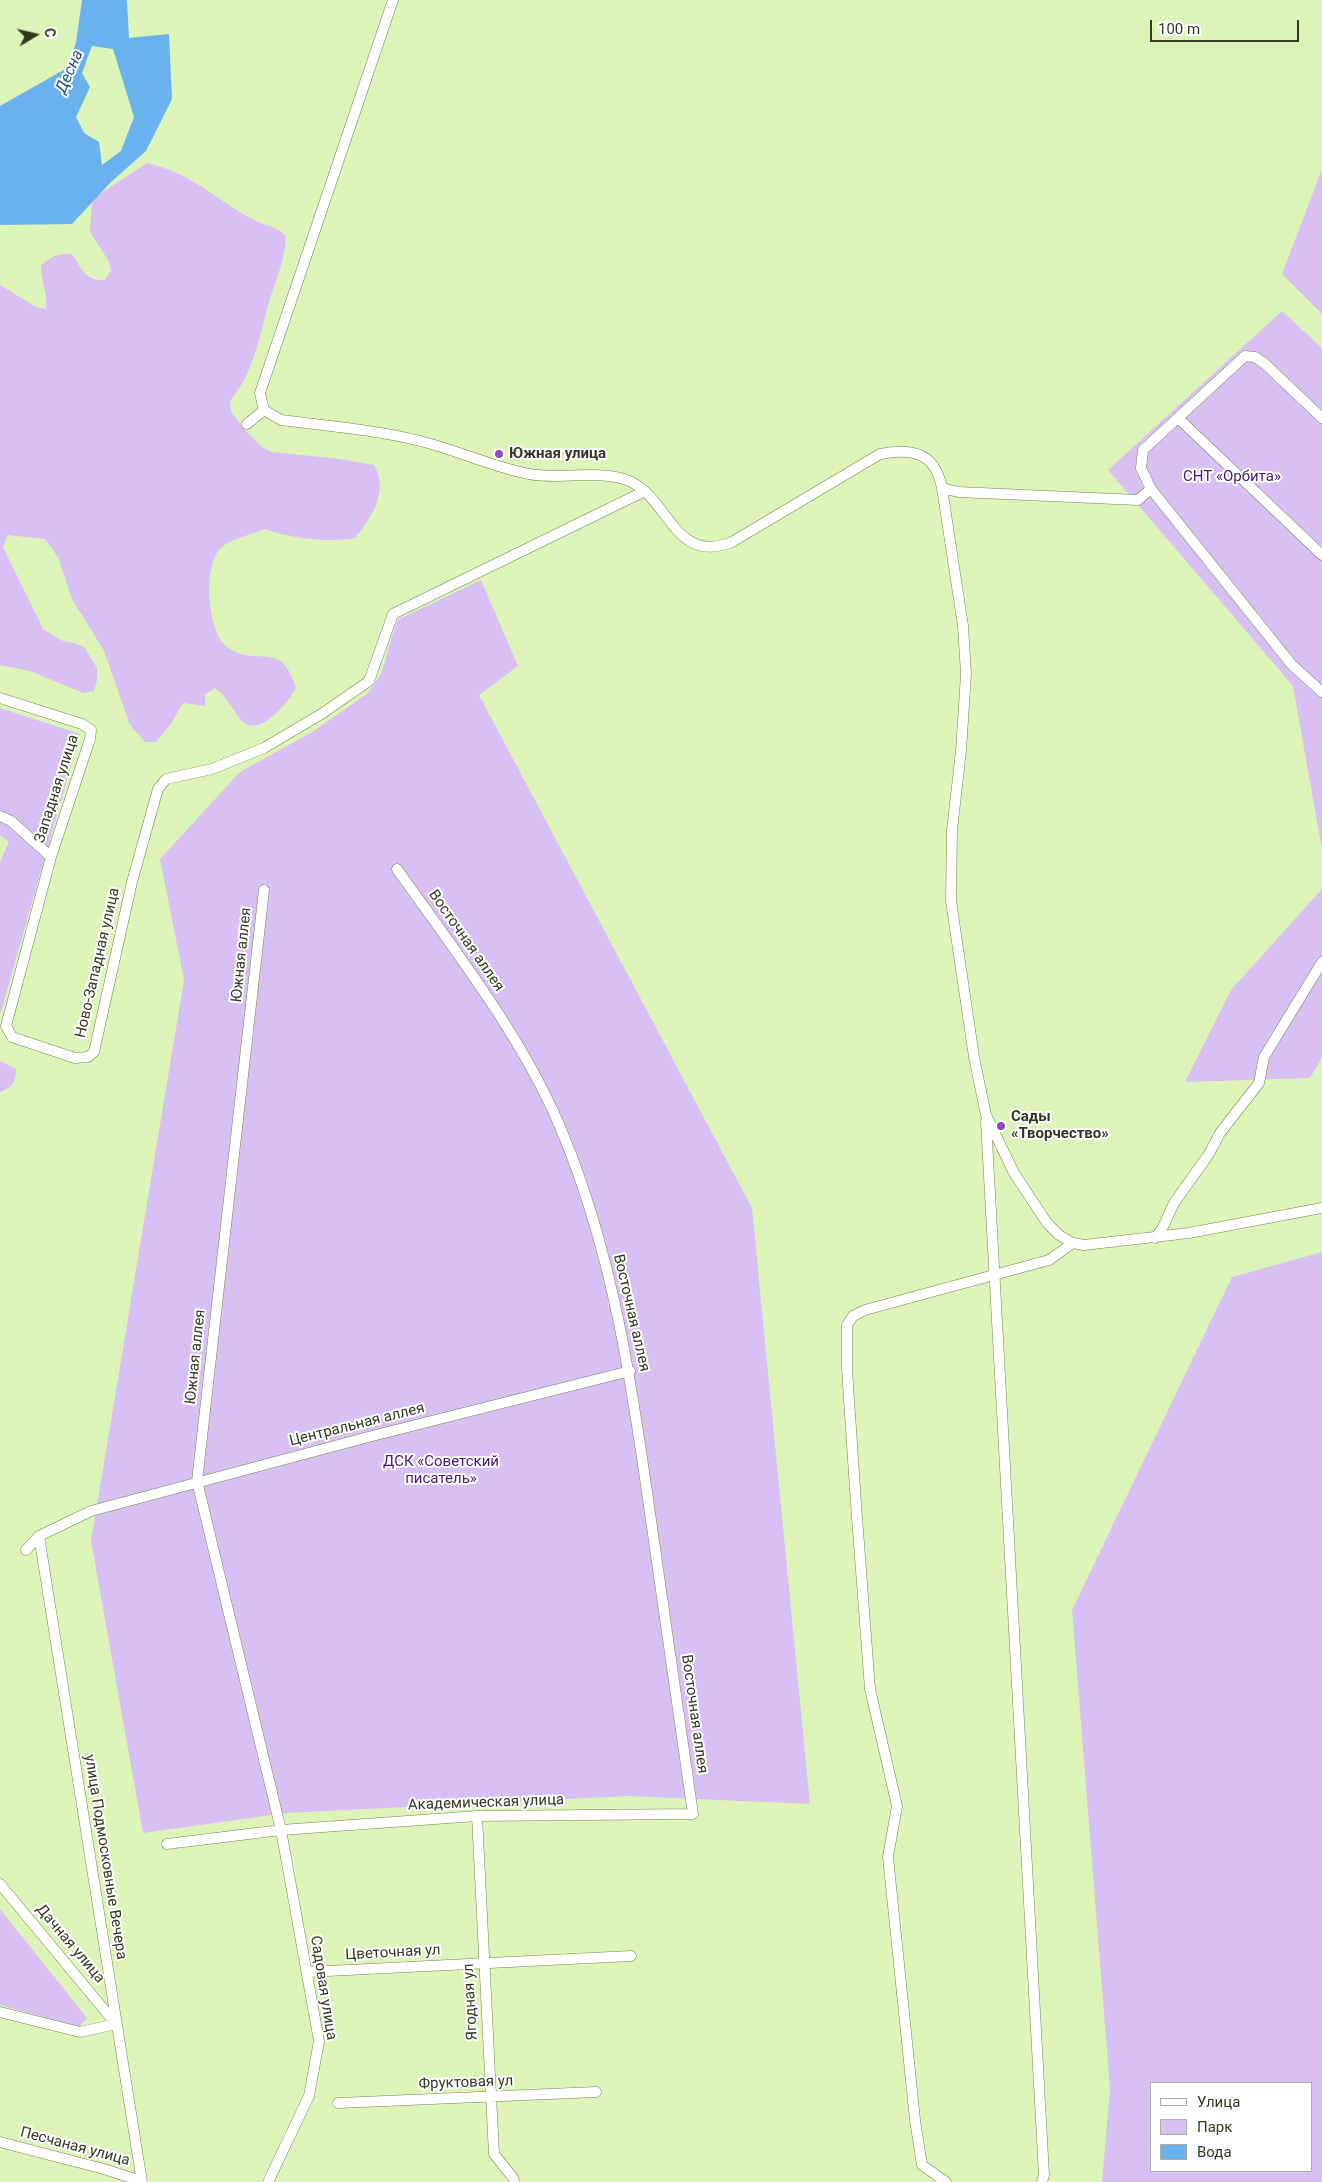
<!DOCTYPE html>
<html>
<head>
<meta charset="utf-8">
<style>
	body { margin:0 }
	#map { position:relative; width:1322px; height:2182px; overflow:hidden; background:#ddf4b9; font-family:Roboto,sans-serif }
	canvas { display:block }
	.legend { position:absolute; left:1150px; top:2082px; width:162px; height:90px; box-sizing:border-box; background:#fff; border:1px solid #adb0a7; margin:0; padding:6px 9px; list-style:none; font-size:15px; color:#313922 }
	.legend li { display:flex; align-items:center; gap:10px; height:25px }
	.legend b { width:25px; border:1px solid #adb0a7 }
	.north { position:absolute; left:10px; top:10px; width:50px; height:50px; -webkit-text-stroke:4px #fff; paint-order:stroke; rotate:81deg; font-size:14px; font-weight:700; line-height:20px; text-align:center; color:#313922 }
	.north::after { content:''; display:block; margin:auto; width:18px; height:22px; background:#313922; clip-path:polygon(50% 0,100% 100%,50% 72%,0 100%) }
	.scale { position:absolute; left:1150px; top:20px; width:149px; height:22px; box-sizing:border-box; border:2px solid #313922; border-top:0; padding-left:6px; font-size:15px; line-height:18px; white-space:nowrap; color:#313922; -webkit-text-stroke:4px #fff; paint-order:stroke }
</style>
</head>
<body>
<div id="map">
<canvas width="1322" height="2182"></canvas>
<ul class="legend">
<li><b style="height:6px;background:#fff"></b>Улица</li>
<li><b style="height:14px;background:#d8c0f5"></b>Парк</li>
<li><b style="height:14px;background:#69b2ee"></b>Вода</li>
</ul>
<div class="north">С</div>
<div class="scale">100 m</div>
</div>
<script>
const ctx = document.querySelector('canvas').getContext('2d');
ctx.lineJoin = 'round';
function fillPath(path, color) {
  ctx.fillStyle = color;
  ctx.fill(path, 'evenodd');
}
function trace(path, color, width, dash) {
  ctx.strokeStyle = color;
  ctx.lineWidth = width;
  ctx.lineCap = dash ? 'butt' : 'round';
  ctx.setLineDash(dash || []);
  ctx.stroke(path);
}
function write(font, color, halo, rows, align = 'center') {
  ctx.font = font + ' Roboto,sans-serif';
  ctx.lineWidth = 4;
  ctx.setLineDash([]);
  ctx.textBaseline = 'middle';
  ctx.strokeStyle = halo;
  ctx.fillStyle = color;
  for (const [text, x, y, turn = 0] of rows) {
    ctx.save();
    ctx.translate(x, y);
    ctx.rotate((+turn || 0) * Math.PI / 180);
    ctx.textAlign = isNaN(turn) ? turn : align;
    if (halo) ctx.strokeText(text, 0, 0);
    ctx.fillText(text, 0, 0);
    ctx.restore();
  }
}
fillPath(new Path2D(`
	M 147,163 C 195,174 215,200 256,221 C 268,227 275,225 286,236 C 285,260 276,280 269,302 C 259,338 254,372 230,401 L 231,412 L 246,431 L 262,447 L 272,452 L 340,459 L 374,465 C 389,490 372,518 355,538 C 329,543 289,538 264,529 C 253,534 229,540 222,547 C 202,563 207,632 227,647 C 256,669 281,637 296,688 C 289,702 259,739 242,721 C 232,709 227,697 215,688 L 205,694 L 205,706 L 183,703 L 171,724 L 156,742 L 145,742 L 130,725 L 104,651 L 72,599 L 58,557 L 45,539 L 8,535 L 3,547 L 43,629 L 63,641 L 75,643 L 85,648 L 97,668 L 97,680 L 94,691 L 83,693 L 30,671 L 0,665 L 0,285 L 36,307 L 46,309 C 48,294 41,282 41,266 C 50,257 58,253 72,254 C 82,269 85,281 105,280 L 111,270 L 108,260 L 90,232 L 92,203 L 98,195 Z
	M 1322,169 L 1322,314 L 1282,274 Z
	M 1282,311 L 1322,348 L 1322,850 L 1293,686 L 1108,470 Z
	M 481,580 L 518,666 L 479,695 L 752,1208 L 810,1804 L 628,1796 L 286,1813 L 143,1833 L 91,1541 L 184,980 L 160,859 L 240,772 L 312,732 L 368,693 L 381,674 L 397,620 Z
	M 0,708 L 80,734 L 0,1015 L 0,862 L 9,842 L 0,835 Z
	M 1322,889 L 1322,1057 L 1310,1078 L 1185,1082 L 1231,990 Z
	M 0,1061 L 16,1069 C 16,1082 12,1088 0,1092 Z
	M 1322,1252 L 1322,2182 L 1102,2182 L 1110,2089 L 1072,1610 L 1232,1277 ZM 1151,2083 L 1311,2083 L 1311,2171 L 1151,2171 Z
	M 0,1909 L 87,2018 L 79,2027 L 0,2005 Z`), '#d8c0f5');
fillPath(new Path2D(`
	M 82,0 L 127,0 L 129,38 L 169,34 L 172,99 L 146,151 L 110,183 L 72,224 L 0,225 L 0,106 L 67,68 L 76,43 ZM 92,46 L 113,49 L 134,117 L 121,151 L 102,165 L 99,142 L 84,133 L 76,117 L 90,87 L 82,73 Z`), '#69b2ee');
const minor = new Path2D(`
	M 393,0 L 260,393 L 264,410 L 281,420 C 326,426 377,430 420,441 C 457,450 492,467 529,474 C 559,480 595,470 624,479 C 669,493 672,566 732,542 L 880,454 C 912,448 935,452 942,488 L 963,626 L 966,674 L 961,751 L 952,830 L 951,901 L 974,1057 L 986,1115 L 1014,1173 L 1047,1223 L 1059,1235 L 1073,1243 L 1084,1245 L 1189,1233 L 1322,1208
	M 1322,418 L 1264,363 L 1255,357 L 1245,356 L 1143,450 L 1141,468 L 1151,489 L 1292,665 L 1322,692
	M 1179,419 L 1322,555
	M 247,424 L 264,410
	M 942,488 L 958,492 L 1138,500 L 1151,489
	M 0,698 L 82,724 L 91,730 L 90,739 L 51,857 L 6,1026 L 12,1037 L 75,1058 L 88,1057 L 94,1052 L 132,882 L 158,789 L 166,779 L 212,769 L 264,748 L 323,713 L 369,681 L 393,614 L 645,491
	M 0,816 L 11,821 L 51,857
	M 264,890 L 197,1481 L 281,1830 L 319,2041 L 309,2096 L 268,2182
	M 986,1121 L 1044,2175 L 1042,2182
	M 1155,1238 L 1162,1229 L 1174,1203 L 1209,1154 L 1220,1133 L 1259,1083 L 1264,1057 L 1322,962
	M 39,1536 L 142,2182
	M 26,1550 L 39,1536 L 91,1511 L 372,1436 L 630,1371
	M 477,1816 L 494,2154 L 514,2179
	M 167,1844 L 281,1830 L 477,1816 L 693,1814 C 679,1714 664,1613 650,1513 C 632,1385 613,1255 563,1134 C 525,1040 455,951 397,869
	M 0,1884 L 116,2024 L 80,2032 L 0,2012
	M 307,1972 L 631,1956
	M 338,2103 L 596,2092
	M 0,2142 L 104,2169 L 141,2181
	M 946,2182 L 922,2165 L 915,2120 L 888,1857 L 897,1806 L 870,1689 L 856,1504 L 847,1369 L 847,1325 L 853,1316 L 865,1310 L 1049,1260 L 1073,1243`);
trace(minor, '#70844d', 11);
trace(minor, '#fff', 10);
for (const [x, y, r, color] of [
	[499,454,5,"#894bc1"],
	[1001,1126,5,"#894bc1"]
]) {
  const dot = new Path2D();
  dot.arc(x, y, r, 0, 2 * Math.PI);
  ctx.fillStyle = color;
  ctx.fill(dot);
  trace(dot, '#fff', 2);
}
write('bold 15px', '#313922', '#fff', [
	["Южная улица",509,454],
	["Сады",1011,1117],
	["«Творчество»",1011,1134]
], 'left');
write('15px', '#491771', '#fff', [
	["СНТ «Орбита»",1232,477],
	["ДСК «Советский",441,1462],
	["писатель»",441,1479]
]);
write('15px', '#313922', '#fff', [
	["Западная улица",57,789,-72],
	["Восточная аллея",466,941,55],
	["Южная аллея",242,955,-84],
	["Ново-Западная улица",98,963,-77],
	["Восточная аллея",631,1313,77],
	["Южная аллея",196,1357,-84],
	["Центральная аллея",357,1425,-14],
	["Восточная аллея",694,1714,82],
	["Академическая улица",486,1803,-2],
	["улица Подмосковные Вечера",105,1857,81],
	["Дачная улица",70,1944,50],
	["Цветочная ул",393,1953,-3],
	["Садовая улица",323,1988,81],
	["Ягодная ул",471,2002,-93],
	["Фруктовая ул",466,2083,-2],
	["Песчаная улица",75,2147,15]
]);
write('italic 16px', '#20547d', '#fff', [
	["Десна",70,72,-66]
]);
</script>
</body>
</html>
